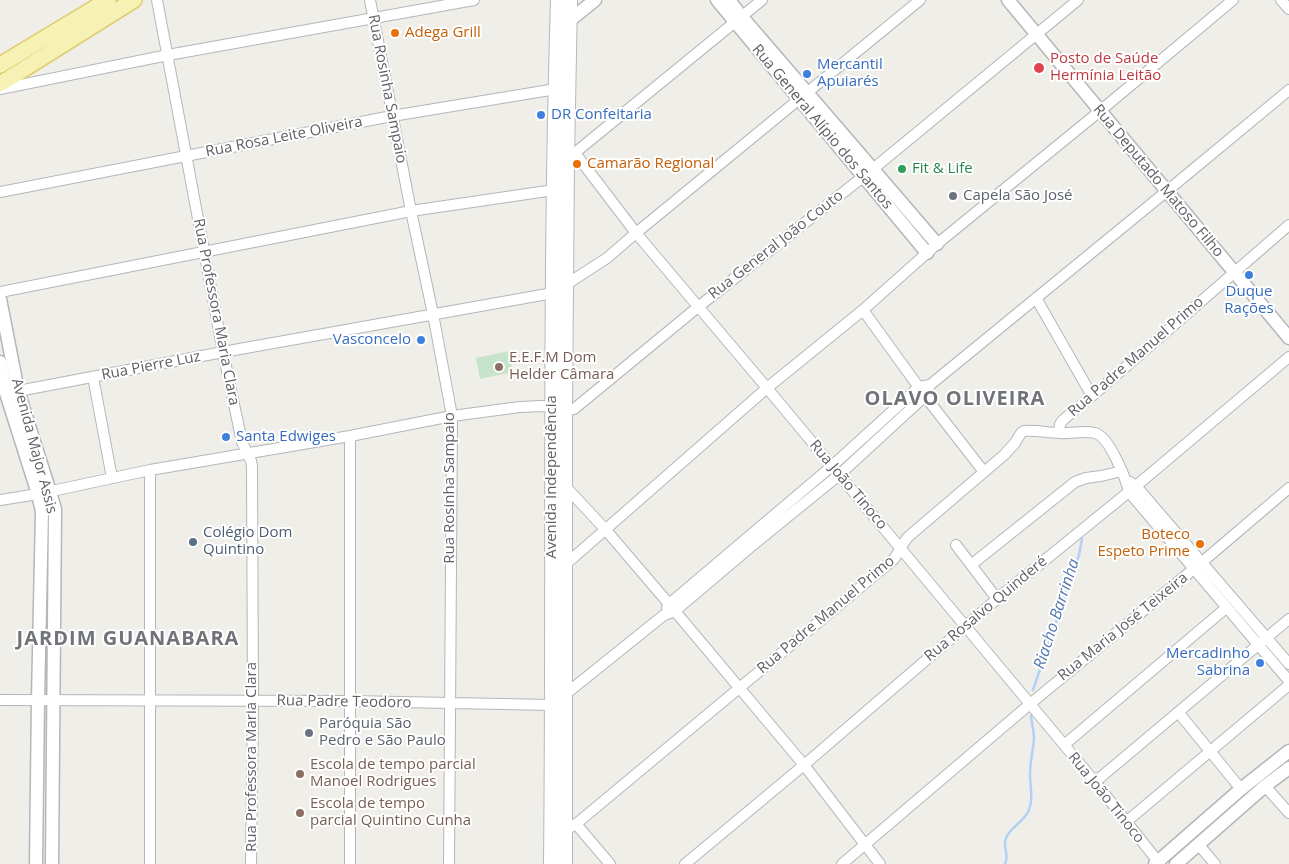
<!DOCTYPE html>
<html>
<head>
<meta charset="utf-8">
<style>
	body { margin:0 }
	canvas { display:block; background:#efeee8 }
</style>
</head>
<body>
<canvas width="1289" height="864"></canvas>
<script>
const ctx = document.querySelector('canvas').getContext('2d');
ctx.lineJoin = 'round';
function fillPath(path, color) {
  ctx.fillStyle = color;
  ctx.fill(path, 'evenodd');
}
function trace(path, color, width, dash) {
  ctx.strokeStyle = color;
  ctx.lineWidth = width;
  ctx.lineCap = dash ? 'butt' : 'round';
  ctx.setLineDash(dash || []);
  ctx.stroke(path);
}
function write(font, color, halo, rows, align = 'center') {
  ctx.font = font + ' "Open Sans",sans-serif';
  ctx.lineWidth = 4;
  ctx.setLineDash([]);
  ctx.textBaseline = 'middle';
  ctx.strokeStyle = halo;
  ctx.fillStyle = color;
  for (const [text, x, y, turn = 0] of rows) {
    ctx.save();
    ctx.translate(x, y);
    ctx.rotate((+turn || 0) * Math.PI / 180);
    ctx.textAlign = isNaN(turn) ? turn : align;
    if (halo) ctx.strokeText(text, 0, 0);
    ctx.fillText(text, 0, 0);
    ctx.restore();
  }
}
fillPath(new Path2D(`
	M 509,351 L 513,372 L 480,379 L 476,358 Z`), '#c7e3ca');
trace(new Path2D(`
	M 1033,690 L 1079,555 L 1082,539
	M 1005,864 C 1010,853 1002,849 1006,838 C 1009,829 1023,822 1028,812 C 1034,800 1030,787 1030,774 C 1030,762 1033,751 1034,739 C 1034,732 1032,724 1031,716`), '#b1d1f5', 2.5);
const minor = new Path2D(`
	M 157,0 L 223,352 L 242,442 L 251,461 L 252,466 L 253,701 L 251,864
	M 370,0 L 411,211 L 433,314 L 452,416 L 449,864
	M 1281,0 L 1289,9
	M 0,89 L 168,55 L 474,0
	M 575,153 L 636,233 L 767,388 L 1095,782 L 1160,864
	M 571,156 L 762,0
	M 0,192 L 392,116 L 562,88
	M 0,292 L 411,211 L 554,190
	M 1036,298 L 1092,396
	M 863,310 L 928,400 L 984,472
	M 93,377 L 112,478
	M 13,392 L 223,352 L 553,293 L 607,258 L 636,233 L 920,0
	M 1059,433 L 1060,424 L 1063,420 L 1092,396 L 1289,225
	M 150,470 L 150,864
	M 1130,482 L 1136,486 L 1289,664
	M 563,487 L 565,486 L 605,529 L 669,604 L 804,765 L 880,864
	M 0,500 L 38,494 L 150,470 L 350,436 L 452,416 L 520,407 L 542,406 L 565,410 L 574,409 L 698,307 L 873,169 L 1078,0
	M 956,545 L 997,599
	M 561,565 L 566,564 L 767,388 L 863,310 L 937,244 L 1100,111 L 1233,0
	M 971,565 L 1075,482 L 1086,478 L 1101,476 L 1122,471
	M 667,608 L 669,604 L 832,466 L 919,387 L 930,385
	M 0,700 L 350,701 L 552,705 L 664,615 L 675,611 L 753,545 L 839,475 L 925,396 L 930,385 L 1167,191 L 1289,90
	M 1178,712 L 1241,789
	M 1064,745 L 1226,608
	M 1095,782 L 1289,619
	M 1265,786 L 1289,813
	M 1126,822 L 1289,685
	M 576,824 L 610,864
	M 559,831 L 565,830 L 576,824 L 893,560 C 899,553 902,544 908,537 L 1004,455 L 1015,443 L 1021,433 L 1024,431 C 1036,430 1048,433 1060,433 C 1071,434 1083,430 1095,433 C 1109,436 1126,479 1129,492 L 1289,681
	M 1198,844 L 1215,864
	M 350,864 L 350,436
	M 685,864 L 804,765 L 997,599 L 1136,486 L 1289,357
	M 842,864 L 1030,704 L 1201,563 L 1289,488`);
const tertiary = new Path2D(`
	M 717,0 L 927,253
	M 729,0 L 742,17 L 937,244
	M 1008,0 L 1289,338
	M 564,25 L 595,0
	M 0,299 L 18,391 L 50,492 L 55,509 L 52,864
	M 0,362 L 6,393 L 38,494 L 42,512 L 38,700 L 36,864
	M 1155,864 L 1241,789 L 1289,751
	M 1176,864 L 1265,786 L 1289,768`);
const secondary = new Path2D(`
	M 551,864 C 554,576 549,288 558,0
	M 565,864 L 565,410 L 567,159 L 570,0`);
const primary = new Path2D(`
	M 0,65 L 108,0
	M 0,84 L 134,0`);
trace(minor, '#b4b6ba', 12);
trace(tertiary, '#b4b6ba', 15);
trace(secondary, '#b6b8bd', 16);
trace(primary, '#e1cc6e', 18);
trace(minor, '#fff', 10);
trace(tertiary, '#fff', 12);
trace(secondary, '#fff', 14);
trace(primary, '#f6f2b6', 15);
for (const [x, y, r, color] of [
	[395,33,5,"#e8710a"],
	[1039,68,6,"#e0444e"],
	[807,74,5,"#3f7fe0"],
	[541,115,5,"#3f7fe0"],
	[577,164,5,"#e8710a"],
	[902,169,5,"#2e9e5b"],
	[953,196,5,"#6b7280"],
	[1249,275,5,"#3f7fe0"],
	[421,340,5,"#3f7fe0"],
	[499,367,5,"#8d6e63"],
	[226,437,5,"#3f7fe0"],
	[193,542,5,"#5c6f8a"],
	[1200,544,5,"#e8710a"],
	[1260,663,5,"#3f7fe0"],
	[309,733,5,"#6b7280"],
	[300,774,5,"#8d6e63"],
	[300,813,5,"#8d6e63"]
]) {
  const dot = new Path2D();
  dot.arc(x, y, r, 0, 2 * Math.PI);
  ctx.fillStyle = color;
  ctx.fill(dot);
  trace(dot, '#fff', 2);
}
write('15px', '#c56008', '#fff', [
	["Adega Grill",405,33],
	["Camarão Regional",587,164],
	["Boteco",1190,535,"right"],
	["Espeto Prime",1190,552,"right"]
], 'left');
write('15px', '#be3a42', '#fff', [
	["Posto de Saúde",1050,59],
	["Hermínia Leitão",1050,76]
], 'left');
write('15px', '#366cbe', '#fff', [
	["Mercantil",817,65],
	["Apuiarés",817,82],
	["DR Confeitaria",551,115],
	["Duque",1249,292,"center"],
	["Rações",1249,309,"center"],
	["Vasconcelo",411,340,"right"],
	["Santa Edwiges",236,437],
	["Mercadinho",1250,654,"right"],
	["Sabrina",1250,671,"right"]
], 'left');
write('15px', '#5f6166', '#fff', [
	["Rua Rosinha Sampaio",387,89,79],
	["Rua General Alípio dos Santos",822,127,50],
	["Rua Rosa Leite Oliveira",284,137,-11],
	["Rua Deputado Matoso Filho",1158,181,50],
	["Rua General João Couto",776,245,-38],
	["Rua Professora Maria Clara",216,312,79],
	["Rua Padre Manuel Primo",1136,357,-41],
	["Rua Pierre Luz",151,366,-11],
	["Avenida Major Assis",34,446,75],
	["Avenida Independência",552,477,-90],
	["Rua João Tinoco",848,485,50],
	["Rua Rosinha Sampaio",450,488,-90],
	["Rua Rosalvo Quinderé",986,609,-40],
	["Rua Padre Manuel Primo",826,615,-40],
	["Rua Maria José Teixeira",1123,627,-39],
	["Rua Padre Teodoro",344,702,1],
	["Rua Professora Maria Clara",252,757,-90],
	["Rua João Tinoco",1106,798,51]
]);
write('15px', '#27864d', '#fff', [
	["Fit & Life",912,169]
], 'left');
write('15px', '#5b616d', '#fff', [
	["Capela São José",963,196],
	["Paróquia São",319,724],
	["Pedro e São Paulo",319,741]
], 'left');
write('15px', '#785e54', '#fff', [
	["E.E.F.M Dom",509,358],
	["Helder Câmara",509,375],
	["Escola de tempo parcial",310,765],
	["Manoel Rodrigues",310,782],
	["Escola de tempo",310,804],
	["parcial Quintino Cunha",310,821]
], 'left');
write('15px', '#4e5e75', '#fff', [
	["Colégio Dom",203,533],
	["Quintino",203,550]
], 'left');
write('italic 16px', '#5377af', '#fff', [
	["Riacho Barrinha",1057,614,-72]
]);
ctx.letterSpacing = '1px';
write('bold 20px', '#707378', '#fff', [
	["OLAVO OLIVEIRA",955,399],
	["JARDIM GUANABARA",128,639]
]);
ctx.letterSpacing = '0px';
</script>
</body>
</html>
